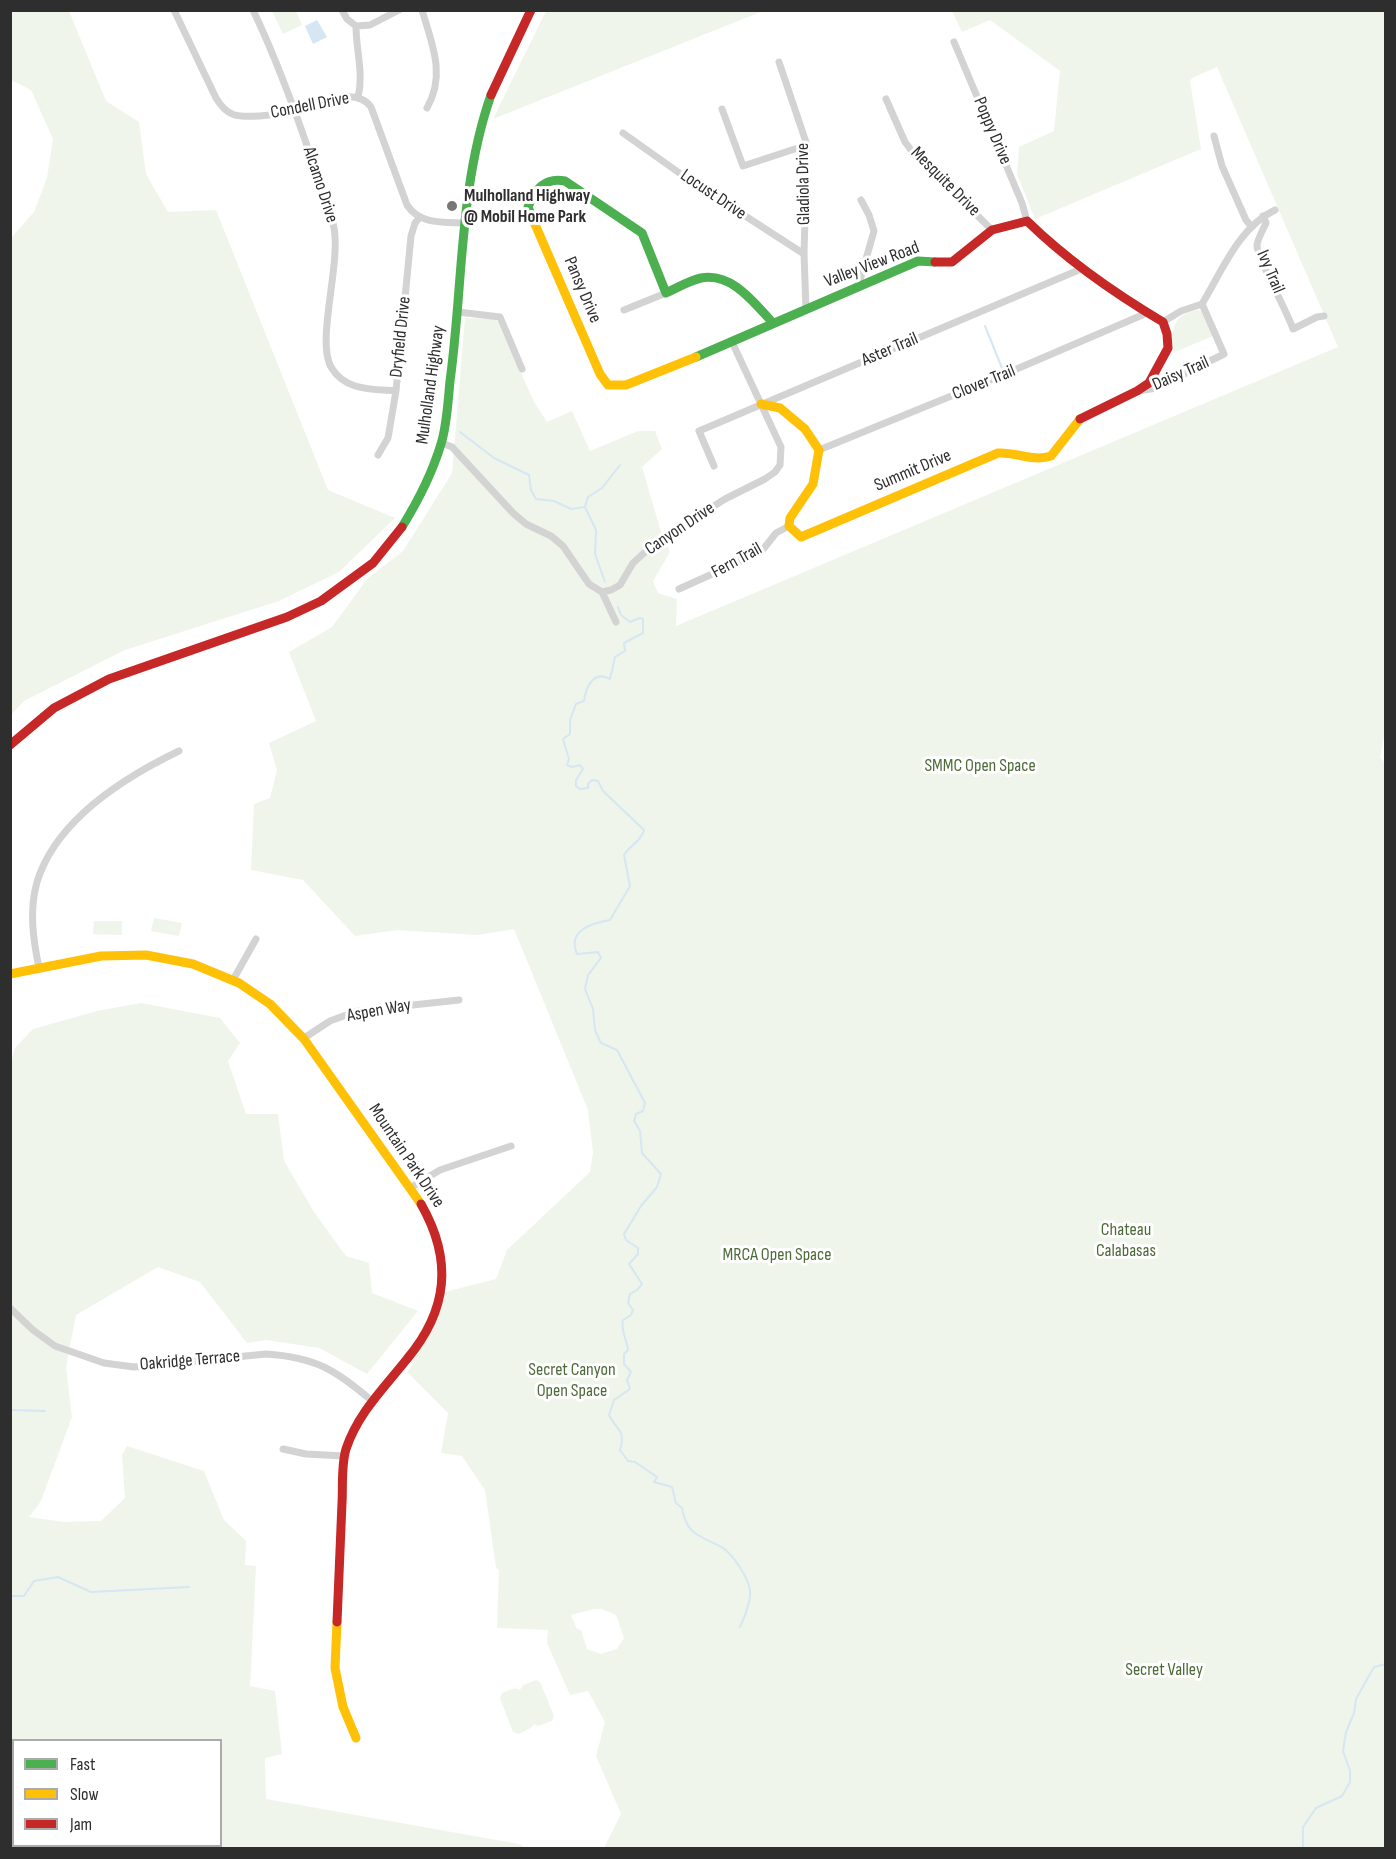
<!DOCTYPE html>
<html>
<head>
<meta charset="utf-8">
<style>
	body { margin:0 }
	#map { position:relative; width:1396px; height:1859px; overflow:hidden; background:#fff; font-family:"Sofia Sans Condensed",sans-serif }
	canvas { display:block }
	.frame { position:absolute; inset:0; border:12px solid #2e2e2e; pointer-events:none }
	.legend { position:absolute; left:12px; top:1739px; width:210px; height:108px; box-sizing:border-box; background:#fff; border:2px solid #ababab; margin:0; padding:8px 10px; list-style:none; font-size:18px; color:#2e2e2e }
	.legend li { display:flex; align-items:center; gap:12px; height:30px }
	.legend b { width:30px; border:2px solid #ababab }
</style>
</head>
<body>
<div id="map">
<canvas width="1396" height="1859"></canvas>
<div class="frame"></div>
<ul class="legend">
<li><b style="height:8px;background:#4caf50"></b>Fast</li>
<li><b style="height:8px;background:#ffc107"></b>Slow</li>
<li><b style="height:8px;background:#c62828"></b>Jam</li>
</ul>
</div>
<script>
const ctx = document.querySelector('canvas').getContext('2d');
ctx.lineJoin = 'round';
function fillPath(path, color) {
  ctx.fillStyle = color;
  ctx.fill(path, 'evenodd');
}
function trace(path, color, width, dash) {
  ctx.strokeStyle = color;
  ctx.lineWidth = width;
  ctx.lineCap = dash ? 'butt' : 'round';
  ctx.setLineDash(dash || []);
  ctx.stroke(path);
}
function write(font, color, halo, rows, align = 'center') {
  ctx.font = font + ' "Sofia Sans Condensed",sans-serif';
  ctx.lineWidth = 6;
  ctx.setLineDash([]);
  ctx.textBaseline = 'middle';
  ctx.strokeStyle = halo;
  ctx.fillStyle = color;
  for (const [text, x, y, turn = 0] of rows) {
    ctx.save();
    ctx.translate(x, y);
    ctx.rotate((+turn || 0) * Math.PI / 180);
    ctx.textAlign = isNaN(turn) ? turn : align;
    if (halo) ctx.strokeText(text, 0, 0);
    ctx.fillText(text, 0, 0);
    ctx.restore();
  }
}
fillPath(new Path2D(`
	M 11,10 L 69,11 L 106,101 L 139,122 L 146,174 L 168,212 L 216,210 L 328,490 L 395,518 L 339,572 L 279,601 L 125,650 L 24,701 L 11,715 L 11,238 L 34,212 L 47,178 L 53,139 L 31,90 L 11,80 Z
	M 272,11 L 296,11 L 302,25 L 283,34 Z
	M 546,11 L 546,10 L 763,11 L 493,119 Z
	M 952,11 L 1385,11 L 1386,726 L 1380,758 L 1386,763 L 1385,1848 L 604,1848 L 621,1814 L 596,1756 L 605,1722 L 588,1691 L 570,1695 L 547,1643 L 548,1630 L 497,1628 L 499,1570 L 496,1568 L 485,1490 L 462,1456 L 441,1453 L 448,1413 L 407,1372 L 413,1364 L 407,1359 L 445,1292 L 496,1279 L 507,1250 L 590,1172 L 593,1153 L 588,1110 L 514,929 L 478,935 L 397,930 L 355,936 L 303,880 L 251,870 L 254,804 L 270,798 L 277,770 L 269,743 L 316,721 L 289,652 L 332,627 L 368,578 L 403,551 L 452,473 L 465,318 L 491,319 L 498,321 L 534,402 L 547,422 L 572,411 L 590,451 L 638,431 L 655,431 L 662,449 L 642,467 L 661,532 L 670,552 L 653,581 L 658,593 L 677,599 L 676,626 L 1338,347 L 1217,67 L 1192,78 L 1190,81 L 1201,149 L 1035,219 L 1017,174 L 1019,147 L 1054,131 L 1060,71 L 990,20 L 962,32 ZM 594,1609 L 602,1609 L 616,1615 L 624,1638 L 617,1649 L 601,1654 L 587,1649 L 581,1630 L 577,1629 L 571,1615 Z
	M 1198,310 L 1203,312 L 1213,336 L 1175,352 L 1171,348 C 1173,326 1173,315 1198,310 Z
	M 154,918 L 182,923 L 179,936 L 151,931 Z
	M 94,921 L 122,921 L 122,935 L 93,934 Z
	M 141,1003 L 220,1018 L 240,1043 L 228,1061 L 246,1114 L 278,1114 L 284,1161 L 314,1212 L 346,1256 L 369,1263 L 372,1293 L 418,1311 L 367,1374 L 319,1348 L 266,1340 L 247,1343 L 200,1282 L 158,1267 L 76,1315 L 66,1367 L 72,1417 L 41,1501 L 29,1517 L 64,1522 L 101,1521 L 125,1498 L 122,1455 L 127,1446 L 204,1471 L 224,1520 L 246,1541 L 245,1565 L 256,1566 L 250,1686 L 275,1691 L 282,1754 L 265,1758 L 266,1799 L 519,1844 L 526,1848 L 11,1848 L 11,1062 L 15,1048 L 33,1029 L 97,1011 ZM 14,1740 L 220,1740 L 220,1846 L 14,1846 Z
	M 536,1680 L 540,1682 L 554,1716 L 552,1721 L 538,1726 L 534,1724 L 531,1728 L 518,1734 L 513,1732 L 500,1698 L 502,1693 L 515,1688 L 520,1690 L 523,1685 Z`), '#f0f5eb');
fillPath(new Path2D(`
	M 317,20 L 327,37 L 313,44 L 305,26 Z`), '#d6e6f2');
trace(new Path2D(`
	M 985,326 L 1002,368
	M 460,432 L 494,458 L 529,475 L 531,490 L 536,499 L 554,501 L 571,509 L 585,507 L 596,530 L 595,554 L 605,582
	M 585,507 L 588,497 L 602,488 L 620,465
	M 618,607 L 621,615 L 630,622 L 640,618 L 643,619 L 643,633 L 624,643 L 625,651 L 615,657 L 610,679 C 594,670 586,686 584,701 L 576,704 L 570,720 L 570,734 L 563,739 L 569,759 L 567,765 L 572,767 L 580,765 L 583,769 L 576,780 L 576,786 L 580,789 L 588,788 L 588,784 L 592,780 L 598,781 L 603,791 L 644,830 C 640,843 631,844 624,855 L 630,886 L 610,920 C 591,923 567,931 577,954 L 598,952 L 601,958 L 588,975 L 585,989 L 593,1009 L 595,1030 L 601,1043 L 617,1050 L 645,1103 L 643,1111 L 636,1114 L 634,1121 L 640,1131 L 642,1153 L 661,1174 L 657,1187 L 641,1206 L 624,1234 L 626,1240 L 638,1248 L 638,1254 L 629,1264 L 642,1284 L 637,1290 L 630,1294 L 628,1303 L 633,1310 L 631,1315 L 623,1320 C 620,1330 627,1339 628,1350 L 624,1354 L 624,1364 L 631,1372 L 627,1380 L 630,1389 L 614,1400 L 609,1415 C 617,1431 626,1430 620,1450 L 628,1461 L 635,1462 L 657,1477 L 654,1482 L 672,1487 L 676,1503 L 682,1508 C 687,1537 701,1535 723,1548 C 733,1555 749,1578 750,1591 C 751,1602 744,1618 740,1627
	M 10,1410 L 45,1411
	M 10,1596 L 24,1596 L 34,1581 L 58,1577 L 91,1592 L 189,1587
	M 1303,1848 L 1303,1827 L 1316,1808 L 1342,1796 L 1350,1782 L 1350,1771 L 1343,1751 L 1346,1732 L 1354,1713 L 1356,1699 L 1374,1667 L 1386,1664`), '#d6e6f2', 2);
trace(new Path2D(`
	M 174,10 L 216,98 C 228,118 238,117 260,116 C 271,115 282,114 292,111 C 313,106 355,84 371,107 L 407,205 C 420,225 444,222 466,223
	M 253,10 C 277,60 295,110 313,163 C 320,184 330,206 334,228 C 341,264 316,341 331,367 C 345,391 372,389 396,391
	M 342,10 L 347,19 L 356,26
	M 422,10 C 432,44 446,75 427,108
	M 356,26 C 356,52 364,72 358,98
	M 356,26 L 370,25 L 399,10
	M 954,42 L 1022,203 L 1027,221
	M 779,62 L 807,145 L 804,254 L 806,309
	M 886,99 L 905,142 L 911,150 L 992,230
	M 722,109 L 743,166 L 807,145
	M 623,133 L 685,177 L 804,254
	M 1214,136 L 1222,166 L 1246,220 L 1251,226
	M 1263,216 L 1266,223 C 1263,230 1258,238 1257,245 C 1256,255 1288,313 1293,329 L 1317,317 L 1324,316
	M 858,287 L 874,231 L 869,215 L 861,200
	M 624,310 L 666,293
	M 458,312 L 500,317 L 522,369
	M 1163,322 L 1181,311 L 1202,304 C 1222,271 1239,227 1275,210
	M 1139,391 L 1156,388 L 1224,354 L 1202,304
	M 442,443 L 452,447 L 513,513 L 526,524 L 551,536 L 563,546 L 589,584 L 602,592 L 611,590 L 620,585 L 633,563 L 654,544 L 725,499 L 765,479 L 775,472 L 780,465 L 781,447 L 732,342
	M 819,450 L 1005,374 L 1147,313
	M 378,455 L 388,438 L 396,391 L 411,236 L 415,223 L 420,217
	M 714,466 L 699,431 L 1081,269
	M 679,589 L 761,552 L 776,533 L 789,526
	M 602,592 L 616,622
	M 39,968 C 33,939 29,910 37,882 C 56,820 125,777 179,751
	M 233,980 L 256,939
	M 304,1038 L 330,1021 L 357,1011 L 459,1000
	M 410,1188 L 440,1170 L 511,1146
	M 10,1308 L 33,1330 L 55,1346 L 104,1363 L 134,1367 L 266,1354 C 315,1357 336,1370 372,1401
	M 283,1449 L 306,1454 L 344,1456`), '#d3d3d3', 7);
trace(new Path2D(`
	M 534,222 L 528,207 C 535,189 545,177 565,181 L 642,233 L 666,293 C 677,288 688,281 701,278 C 732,272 754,303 773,323
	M 696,357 L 918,261 L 935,262
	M 402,527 C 418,501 432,474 441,444 C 447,425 448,401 450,381 C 463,287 459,186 491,95`), '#4caf50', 9);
trace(new Path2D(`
	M 534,222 L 600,374 L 608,385 L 626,385 L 696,357
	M 761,404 L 780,408 L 805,429 L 819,450 L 813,484 L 790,518 L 789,526 L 801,537 L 998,453 C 1017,452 1033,462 1051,456 L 1080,419
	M 10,974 L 101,956 L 146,955 L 193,964 L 239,983 L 270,1004 L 304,1039 L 421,1204
	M 337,1622 L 335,1668 L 343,1707 L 356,1738`), '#ffc107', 9);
trace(new Path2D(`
	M 491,95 L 531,10
	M 935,262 L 952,262 L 992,230 L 1027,221 C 1068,261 1114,293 1163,322 L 1167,334 L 1168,348 L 1149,383 L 1137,391 L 1080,419
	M 10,745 L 54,708 L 109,679 L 287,617 L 321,601 L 373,563 L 402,527
	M 337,1622 C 339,1582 340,1543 342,1503 C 343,1486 341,1466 346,1449 C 358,1413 384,1388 407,1359 C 448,1310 453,1260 421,1204`), '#c62828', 9);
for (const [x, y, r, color] of [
	[452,206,6,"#777"]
]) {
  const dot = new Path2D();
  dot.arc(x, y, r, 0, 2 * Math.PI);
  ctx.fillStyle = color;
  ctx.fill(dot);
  trace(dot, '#fff', 2);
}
write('18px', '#2e2e2e', '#fff', [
	["Condell Drive",310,106,-11],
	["Poppy Drive",992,131,67],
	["Mesquite Drive",945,182,45],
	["Gladiola Drive",804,184,-91],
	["Alcamo Drive",320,185,72],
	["Locust Drive",713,195,34],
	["Valley View Road",872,265,-21],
	["Ivy Trail",1270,272,67],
	["Pansy Drive",582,290,67],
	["Dryfield Drive",401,337,-84],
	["Aster Trail",890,350,-23],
	["Daisy Trail",1181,374,-24],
	["Clover Trail",984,383,-22],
	["Mulholland Highway",431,385,-82],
	["Summit Drive",913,471,-23],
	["Canyon Drive",680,529,-34],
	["Fern Trail",737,561,-29],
	["Aspen Way",379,1011,-10],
	["Mountain Park Drive",406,1156,56],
	["Oakridge Terrace",190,1361,-5]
]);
write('bold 18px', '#2e2e2e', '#fff', [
	["Mulholland Highway",464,196],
	["@ Mobil Home Park",464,217]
], 'left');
write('18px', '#4d6b39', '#fff', [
	["SMMC Open Space",980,766],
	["Chateau",1126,1230],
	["Calabasas",1126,1251],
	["MRCA Open Space",777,1255],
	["Secret Canyon",572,1370],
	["Open Space",572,1391],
	["Secret Valley",1164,1670]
]);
</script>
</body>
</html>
